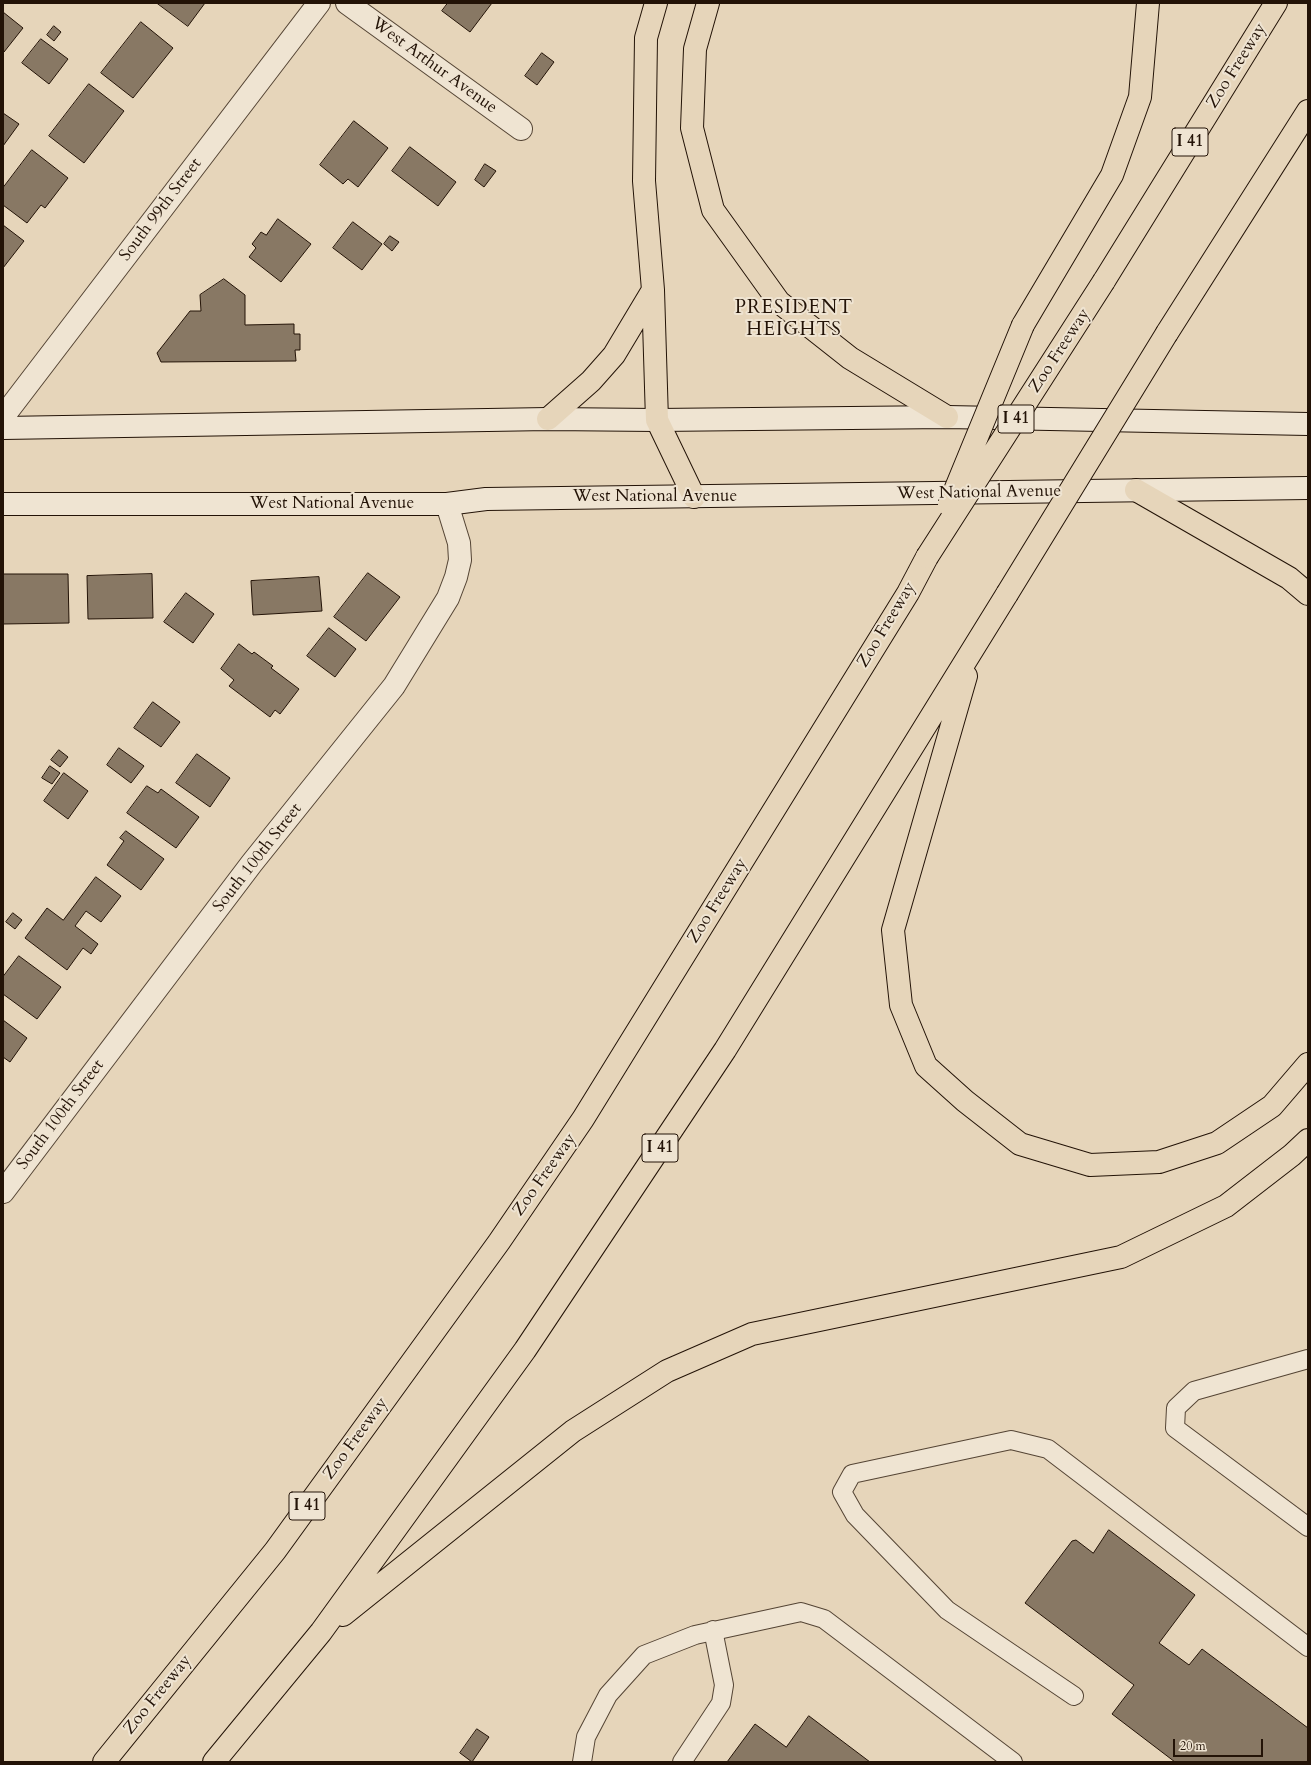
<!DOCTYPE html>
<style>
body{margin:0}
#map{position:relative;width:1311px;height:1765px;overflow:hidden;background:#e6d5ba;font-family:Cardo,serif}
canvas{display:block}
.frame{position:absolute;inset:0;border:4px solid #231307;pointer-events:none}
.scale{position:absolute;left:1173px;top:1739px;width:90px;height:18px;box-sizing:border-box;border:2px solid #231307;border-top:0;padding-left:5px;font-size:12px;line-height:14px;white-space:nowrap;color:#231307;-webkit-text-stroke:3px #efe4d2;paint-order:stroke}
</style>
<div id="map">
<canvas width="1311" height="1765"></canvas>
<div class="frame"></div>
<div class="scale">20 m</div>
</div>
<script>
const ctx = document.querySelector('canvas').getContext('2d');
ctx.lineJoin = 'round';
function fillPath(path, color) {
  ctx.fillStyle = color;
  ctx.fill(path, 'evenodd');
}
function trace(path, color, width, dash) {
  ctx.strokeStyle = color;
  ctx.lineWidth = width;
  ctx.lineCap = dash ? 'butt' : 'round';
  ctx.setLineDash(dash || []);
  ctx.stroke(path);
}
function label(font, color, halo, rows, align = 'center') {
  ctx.font = font + ' Cardo,serif';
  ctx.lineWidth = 4;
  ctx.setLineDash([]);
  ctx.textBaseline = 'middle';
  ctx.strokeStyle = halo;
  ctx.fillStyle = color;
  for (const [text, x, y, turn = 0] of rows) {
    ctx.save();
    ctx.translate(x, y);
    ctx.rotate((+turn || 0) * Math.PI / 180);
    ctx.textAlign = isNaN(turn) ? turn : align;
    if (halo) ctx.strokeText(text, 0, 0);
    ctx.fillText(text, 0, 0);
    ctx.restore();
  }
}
const building = new Path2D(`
 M 157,3 L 205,3 L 188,26 Z
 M 448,3 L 492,3 L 470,32 L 442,11 Z
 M 3,12 L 23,28 L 4,52 L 3,51 Z
 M 141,22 L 173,48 L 133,98 L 101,73 Z
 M 54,26 L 61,32 L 54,41 L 47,35 Z
 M 41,39 L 68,59 L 49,84 L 22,63 Z
 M 542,53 L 554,62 L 537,85 L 525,76 Z
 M 89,84 L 124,111 L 84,163 L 49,136 Z
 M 3,113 L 19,124 L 3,146 Z
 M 354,121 L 388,148 L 358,187 L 348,179 L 343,184 L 320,165 Z
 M 410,147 L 456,182 L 438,206 L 392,171 Z
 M 32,150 L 68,178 L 45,208 L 41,205 L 27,223 L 3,205 L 3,188 Z
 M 485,164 L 496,171 L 484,187 L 475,180 Z
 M 278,219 L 311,244 L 281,282 L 249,257 L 256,248 L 252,244 L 261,232 L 266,235 Z
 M 353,222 L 382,244 L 362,270 L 333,248 Z
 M 3,225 L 24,241 L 3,268 Z
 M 390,236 L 399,242 L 392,251 L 384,244 Z
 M 224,279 L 245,295 L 245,325 L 294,324 L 294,334 L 300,334 L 300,350 L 295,350 L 296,361 L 161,362 L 157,353 L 190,311 L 201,311 L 200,295 Z
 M 368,573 L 400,597 L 366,641 L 334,617 Z
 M 3,574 L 68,574 L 69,623 L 3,624 Z
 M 152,574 L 153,618 L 88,619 L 87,576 Z
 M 319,577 L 322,611 L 253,615 L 251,581 Z
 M 186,593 L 214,614 L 193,643 L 164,622 Z
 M 329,628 L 356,649 L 335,677 L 307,656 Z
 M 239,644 L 252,654 L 254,652 L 273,666 L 271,668 L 299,689 L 280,714 L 275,710 L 270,717 L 229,686 L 234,680 L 221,669 Z
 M 153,702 L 180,722 L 161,747 L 134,728 Z
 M 119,748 L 144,766 L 131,783 L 107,765 Z
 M 59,750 L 68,757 L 60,767 L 51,760 Z
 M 197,754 L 230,778 L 210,807 L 176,783 Z
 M 50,766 L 60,773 L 52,784 L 42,778 Z
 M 64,773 L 88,791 L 68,819 L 44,801 Z
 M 147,786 L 158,793 L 161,789 L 199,817 L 176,848 L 127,813 Z
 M 126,831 L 164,859 L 141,890 L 107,865 L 124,841 L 120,838 Z
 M 96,877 L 121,896 L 101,922 L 86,911 L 75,926 L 98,944 L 91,954 L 83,948 L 67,970 L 25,938 L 47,908 L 63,920 Z
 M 13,913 L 22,920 L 15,929 L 6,922 Z
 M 19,956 L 61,987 L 37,1019 L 3,994 L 3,977 Z
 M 3,1020 L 27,1038 L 10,1062 L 3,1057 Z
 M 1109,1530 L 1195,1595 L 1159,1643 L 1189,1665 L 1202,1649 L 1308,1728 L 1308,1762 L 1175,1762 L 1112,1714 L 1134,1685 L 1025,1603 L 1072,1541 L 1076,1540 L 1093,1553 Z
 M 809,1716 L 870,1762 L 727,1762 L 755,1724 L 786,1747 Z
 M 477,1729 L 489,1737 L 472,1762 L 460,1753 Z`);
fillPath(building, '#887864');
trace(building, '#231307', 1);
const service = new Path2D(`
 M 1308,1359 L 1194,1391 L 1176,1408 L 1175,1428 L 1308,1527
 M 1074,1696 L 947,1610 L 855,1515 L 842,1492 L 852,1474 L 1011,1440 L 1048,1449 L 1308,1647
 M 582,1762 L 586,1737 L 608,1695 L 644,1655 L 695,1635 L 801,1612 L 824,1619 L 1013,1762
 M 682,1762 L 721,1703 L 724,1685 L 713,1630`);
const minor = new Path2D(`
 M 347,3 L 521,129
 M 3,417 L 319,3
 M 3,1192 L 252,863 L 394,686 L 448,598 L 456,577 L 460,560 L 459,543 L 447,504`);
const secondary = new Path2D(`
 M 3,428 L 548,419 L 657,420 L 947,417 L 1308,424
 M 3,504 L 447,504 L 486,499 L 1308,488`);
const motorway = new Path2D(`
 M 656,3 L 646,38 L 644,181 L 653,290 L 657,420 L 694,497
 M 708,3 L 695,49 L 692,128 L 713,210 L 779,302 L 850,358 L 947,417
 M 1104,281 L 1276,3
 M 1023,325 L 1112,175 L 1140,97 L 1148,3
 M 1167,333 L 1308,111
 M 548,419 L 591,381 L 614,355 L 653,290
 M 1136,490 L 1289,578 L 1308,594
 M 966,676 L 893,930 L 901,1005 L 926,1066 L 965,1101 L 1020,1144 L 1090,1165 L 1159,1162 L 1217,1143 L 1272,1106 L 1308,1064
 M 343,1615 L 573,1431 L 667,1371 L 752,1334 L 1121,1257 L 1226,1206 L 1292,1155 L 1308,1140
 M 104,1762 L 275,1551 L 499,1242 L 583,1119 L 908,593 L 927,557
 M 214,1762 L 321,1632 L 525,1350 L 725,1050 L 1007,594`);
trace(service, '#544434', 20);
trace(minor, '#544434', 24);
trace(secondary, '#231307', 24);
trace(motorway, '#231307', 24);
trace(service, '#efe4d2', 18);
trace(minor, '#efe4d2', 22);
trace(secondary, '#efe4d2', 22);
trace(motorway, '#e6d5ba', 22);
const motorwayBridge = new Path2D(`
 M 949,505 L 1023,325
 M 927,557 L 1104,281
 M 1007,594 L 1167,333`);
trace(motorwayBridge, '#231307', 24, []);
trace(motorwayBridge, '#e6d5ba', 22);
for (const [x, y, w] of [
 [1190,142,36],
 [1016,419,36],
 [660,1148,36],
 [307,1506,36]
]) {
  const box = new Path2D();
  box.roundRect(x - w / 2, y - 14, w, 28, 3);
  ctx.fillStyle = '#efe4d2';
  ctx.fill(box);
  trace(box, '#231307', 1);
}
label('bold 16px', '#231307', null, [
 ["I 41",1190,142],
 ["I 41",1016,419],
 ["I 41",660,1148],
 ["I 41",307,1506]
]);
label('17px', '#231307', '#efe4d2', [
 ["West Arthur Avenue",434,66,36],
 ["Zoo Freeway",1237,66,-58],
 ["South 99th Street",161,210,-53],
 ["Zoo Freeway",1060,351,-57],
 ["West National Avenue",979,493,-1],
 ["West National Avenue",655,497],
 ["West National Avenue",332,504],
 ["Zoo Freeway",887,625,-59],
 ["South 100th Street",258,858,-52],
 ["Zoo Freeway",718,901,-58],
 ["South 100th Street",61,1115,-53],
 ["Zoo Freeway",545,1175,-55],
 ["Zoo Freeway",356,1439,-54],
 ["Zoo Freeway",158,1695,-51]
]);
ctx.letterSpacing = '1px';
label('19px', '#231307', '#efe4d2', [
 ["PRESIDENT",794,309],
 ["HEIGHTS",794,331]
]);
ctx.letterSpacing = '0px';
</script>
